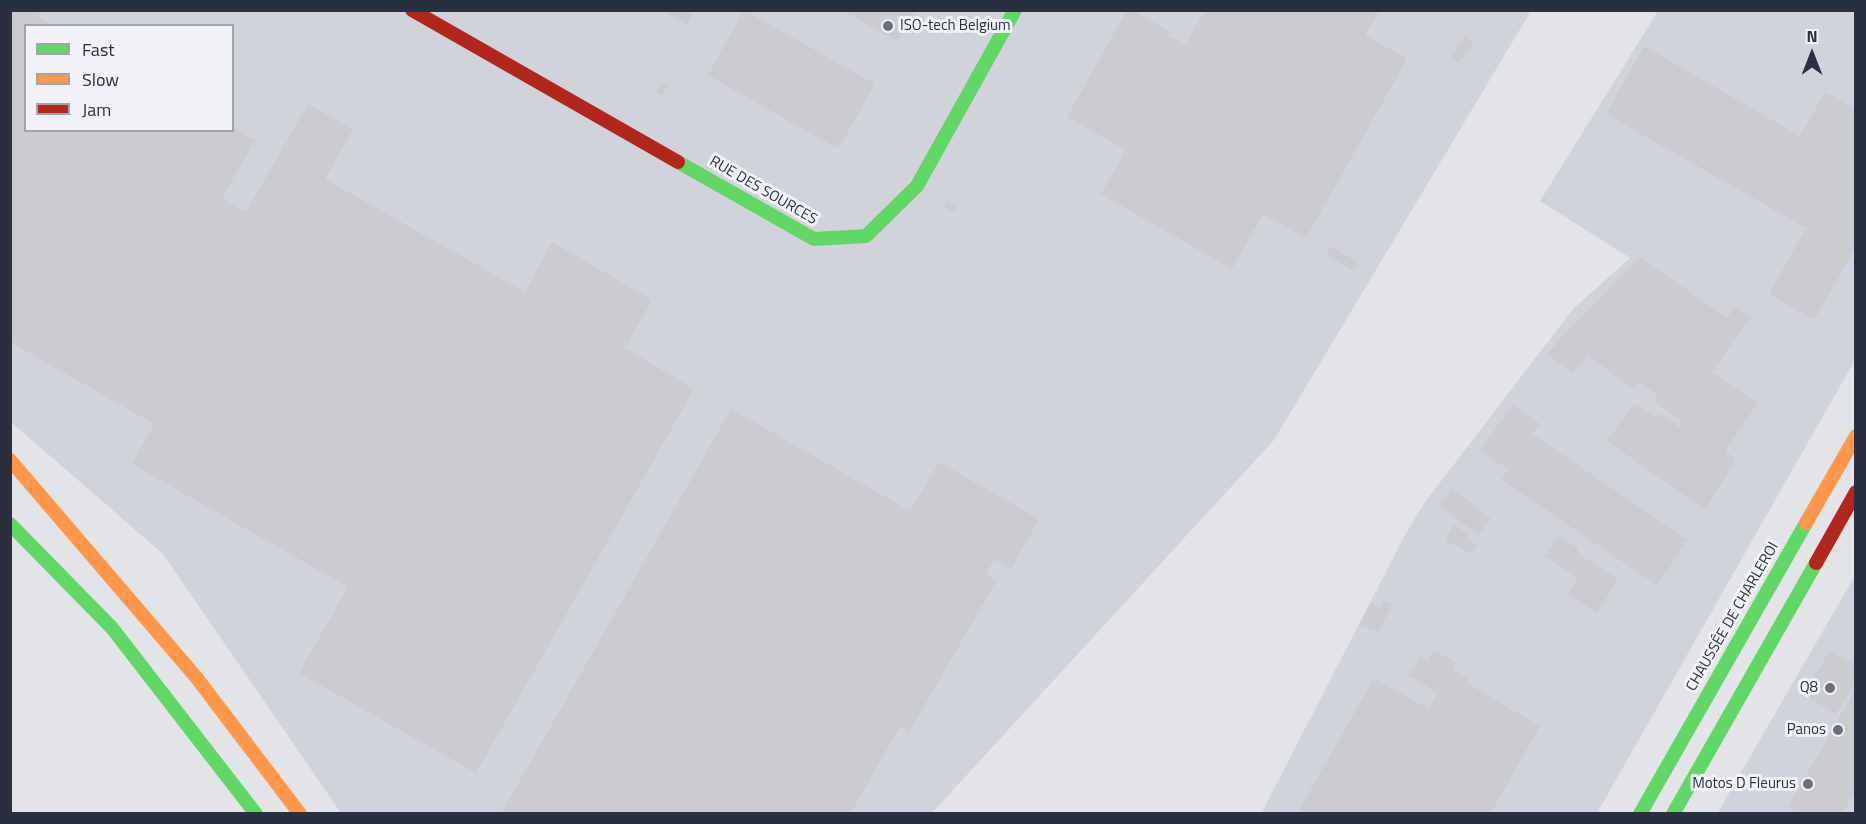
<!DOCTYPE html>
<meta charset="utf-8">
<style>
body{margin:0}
#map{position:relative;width:1866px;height:824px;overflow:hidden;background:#e3e4e7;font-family:"Titillium Web",sans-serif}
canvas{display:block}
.frame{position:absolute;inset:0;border:12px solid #2a3040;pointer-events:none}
.legend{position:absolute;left:24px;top:24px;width:210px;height:108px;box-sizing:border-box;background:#f0f2f6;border:2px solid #a1a4ad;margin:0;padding:8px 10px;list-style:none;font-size:18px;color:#2a3040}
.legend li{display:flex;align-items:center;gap:12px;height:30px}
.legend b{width:30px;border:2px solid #a1a4ad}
.north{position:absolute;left:1782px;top:24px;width:60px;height:60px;-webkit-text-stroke:4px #f0f2f6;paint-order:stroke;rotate:0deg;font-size:16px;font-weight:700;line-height:24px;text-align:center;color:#2a3040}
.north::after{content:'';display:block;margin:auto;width:21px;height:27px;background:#2a3040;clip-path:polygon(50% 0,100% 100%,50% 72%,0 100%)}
</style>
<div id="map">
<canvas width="1866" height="824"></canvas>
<div class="frame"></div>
<ul class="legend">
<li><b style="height:8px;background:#63d668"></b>Fast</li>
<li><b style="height:8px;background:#ff974d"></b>Slow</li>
<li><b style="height:8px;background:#b3261e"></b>Jam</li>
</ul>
<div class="north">N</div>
</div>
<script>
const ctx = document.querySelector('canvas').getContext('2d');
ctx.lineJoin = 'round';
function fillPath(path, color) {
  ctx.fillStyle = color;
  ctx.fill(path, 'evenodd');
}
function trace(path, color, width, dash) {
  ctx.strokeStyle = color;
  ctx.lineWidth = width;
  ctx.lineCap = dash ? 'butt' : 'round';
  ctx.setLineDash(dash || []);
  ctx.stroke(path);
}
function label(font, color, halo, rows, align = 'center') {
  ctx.font = font + ' "Titillium Web",sans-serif';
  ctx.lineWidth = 6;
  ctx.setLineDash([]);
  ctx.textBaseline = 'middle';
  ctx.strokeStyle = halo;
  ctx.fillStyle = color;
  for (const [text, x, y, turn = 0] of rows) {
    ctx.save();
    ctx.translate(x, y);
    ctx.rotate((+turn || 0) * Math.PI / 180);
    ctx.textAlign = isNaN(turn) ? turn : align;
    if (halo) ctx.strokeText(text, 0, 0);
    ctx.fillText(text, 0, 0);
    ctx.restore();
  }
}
fillPath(new Path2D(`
 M 11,11 L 1531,11 L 1274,440 L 932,813 L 341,813 L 163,554 L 11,422 ZM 26,26 L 232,26 L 232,130 L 26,130 Z
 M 1658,11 L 1855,11 L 1855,360 L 1597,813 L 1261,814 L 1405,535 L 1425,502 L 1573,309 L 1630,258 L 1540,201 Z
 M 1853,579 L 1855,580 L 1855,813 L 1717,814 Z`), '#d1d3da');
fillPath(new Path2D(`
 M 10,10 L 42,10 L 38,17 L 54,26 L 26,26 L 26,130 L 232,130 L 232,127 L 255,140 L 222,198 L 246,212 L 308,104 L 353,129 L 325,179 L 525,292 L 552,242 L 652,300 L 625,348 L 694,389 L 476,773 L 299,673 L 348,587 L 132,464 L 154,424 L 10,342 Z
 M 661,10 L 695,10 L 687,25 Z
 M 744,10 L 875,84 L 838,149 L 708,75 Z
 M 842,10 L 916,10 L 898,42 Z
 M 1127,10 L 1133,10 L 1170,32 L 1167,35 L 1185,45 L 1205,10 L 1380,10 L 1365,35 L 1407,59 L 1306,238 L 1263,214 L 1232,269 L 1101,194 L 1126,150 L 1067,117 Z
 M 1464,36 L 1474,43 L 1458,63 L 1450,58 Z
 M 1644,46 L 1800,136 L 1825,92 L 1856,109 L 1856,247 L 1814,320 L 1769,294 L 1806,228 L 1606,114 Z
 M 662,82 L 668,85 L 662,95 L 656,92 Z
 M 947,200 L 957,205 L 954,212 L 943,207 Z
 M 1331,246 L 1359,263 L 1354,271 L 1326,255 Z
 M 1640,257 L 1727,318 L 1735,307 L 1751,317 L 1712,372 L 1758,403 L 1725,451 L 1736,459 L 1705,510 L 1607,441 L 1634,403 L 1657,418 L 1660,413 L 1679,427 L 1682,421 L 1654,402 L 1658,396 L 1639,382 L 1634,389 L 1588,356 L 1573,373 L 1547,355 L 1561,337 Z
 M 1512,405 L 1540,424 L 1532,434 L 1688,540 L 1657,585 L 1501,480 L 1508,469 L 1480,451 Z
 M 731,409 L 910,511 L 939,462 L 1039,519 L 1011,569 L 994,559 L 986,575 L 997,580 L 909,732 L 900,726 L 850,814 L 501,814 Z
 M 1452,488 L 1491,519 L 1478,535 L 1439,505 Z
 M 1453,525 L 1469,534 L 1466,539 L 1477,545 L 1472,554 L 1445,540 Z
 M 1558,535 L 1579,549 L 1577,553 L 1618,579 L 1597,613 L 1568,594 L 1578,578 L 1545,556 Z
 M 1385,600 L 1393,604 L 1378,632 L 1359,625 L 1371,603 L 1380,609 Z
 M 1434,650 L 1456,663 L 1452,669 L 1470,679 L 1468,684 L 1540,726 L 1490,814 L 1297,814 L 1374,678 L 1429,709 L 1438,693 L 1409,676 L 1420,656 L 1428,660 Z
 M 1829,651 L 1856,665 L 1856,681 L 1836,714 L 1804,695 Z
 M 1856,688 L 1856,799 L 1852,797 L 1843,814 L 1799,814 L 1788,807 Z`), '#cbcccf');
trace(new Path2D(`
 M 678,162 L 814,239 L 866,236 L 917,186 L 1015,10
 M 10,524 L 112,628 L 256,814
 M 1640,814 L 1806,523
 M 1673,814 L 1816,563`), '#63d668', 14);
trace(new Path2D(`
 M 10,460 L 196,677 L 300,814
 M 1806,523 L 1856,436`), '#ff974d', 14);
trace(new Path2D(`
 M 412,10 L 678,162
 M 1816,563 L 1856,492`), '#b3261e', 14);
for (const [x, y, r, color] of [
 [888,26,6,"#6b6f7a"],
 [1830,688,6,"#6b6f7a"],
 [1838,730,6,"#6b6f7a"],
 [1808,784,6,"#6b6f7a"]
]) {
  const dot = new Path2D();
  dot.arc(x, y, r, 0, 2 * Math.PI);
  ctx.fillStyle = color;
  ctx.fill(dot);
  trace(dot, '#f0f2f6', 2);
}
label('15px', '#2a3040', '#f0f2f6', [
 ["ISO-tech Belgium",900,26,"left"],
 ["Q8",1818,688],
 ["Panos",1826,730],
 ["Motos D Fleurus",1796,784]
], 'right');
label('15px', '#2a3040', '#f0f2f6', [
 ["RUE DES SOURCES",763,191,30],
 ["CHAUSSÉE DE CHARLEROI",1733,617,-60]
]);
</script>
